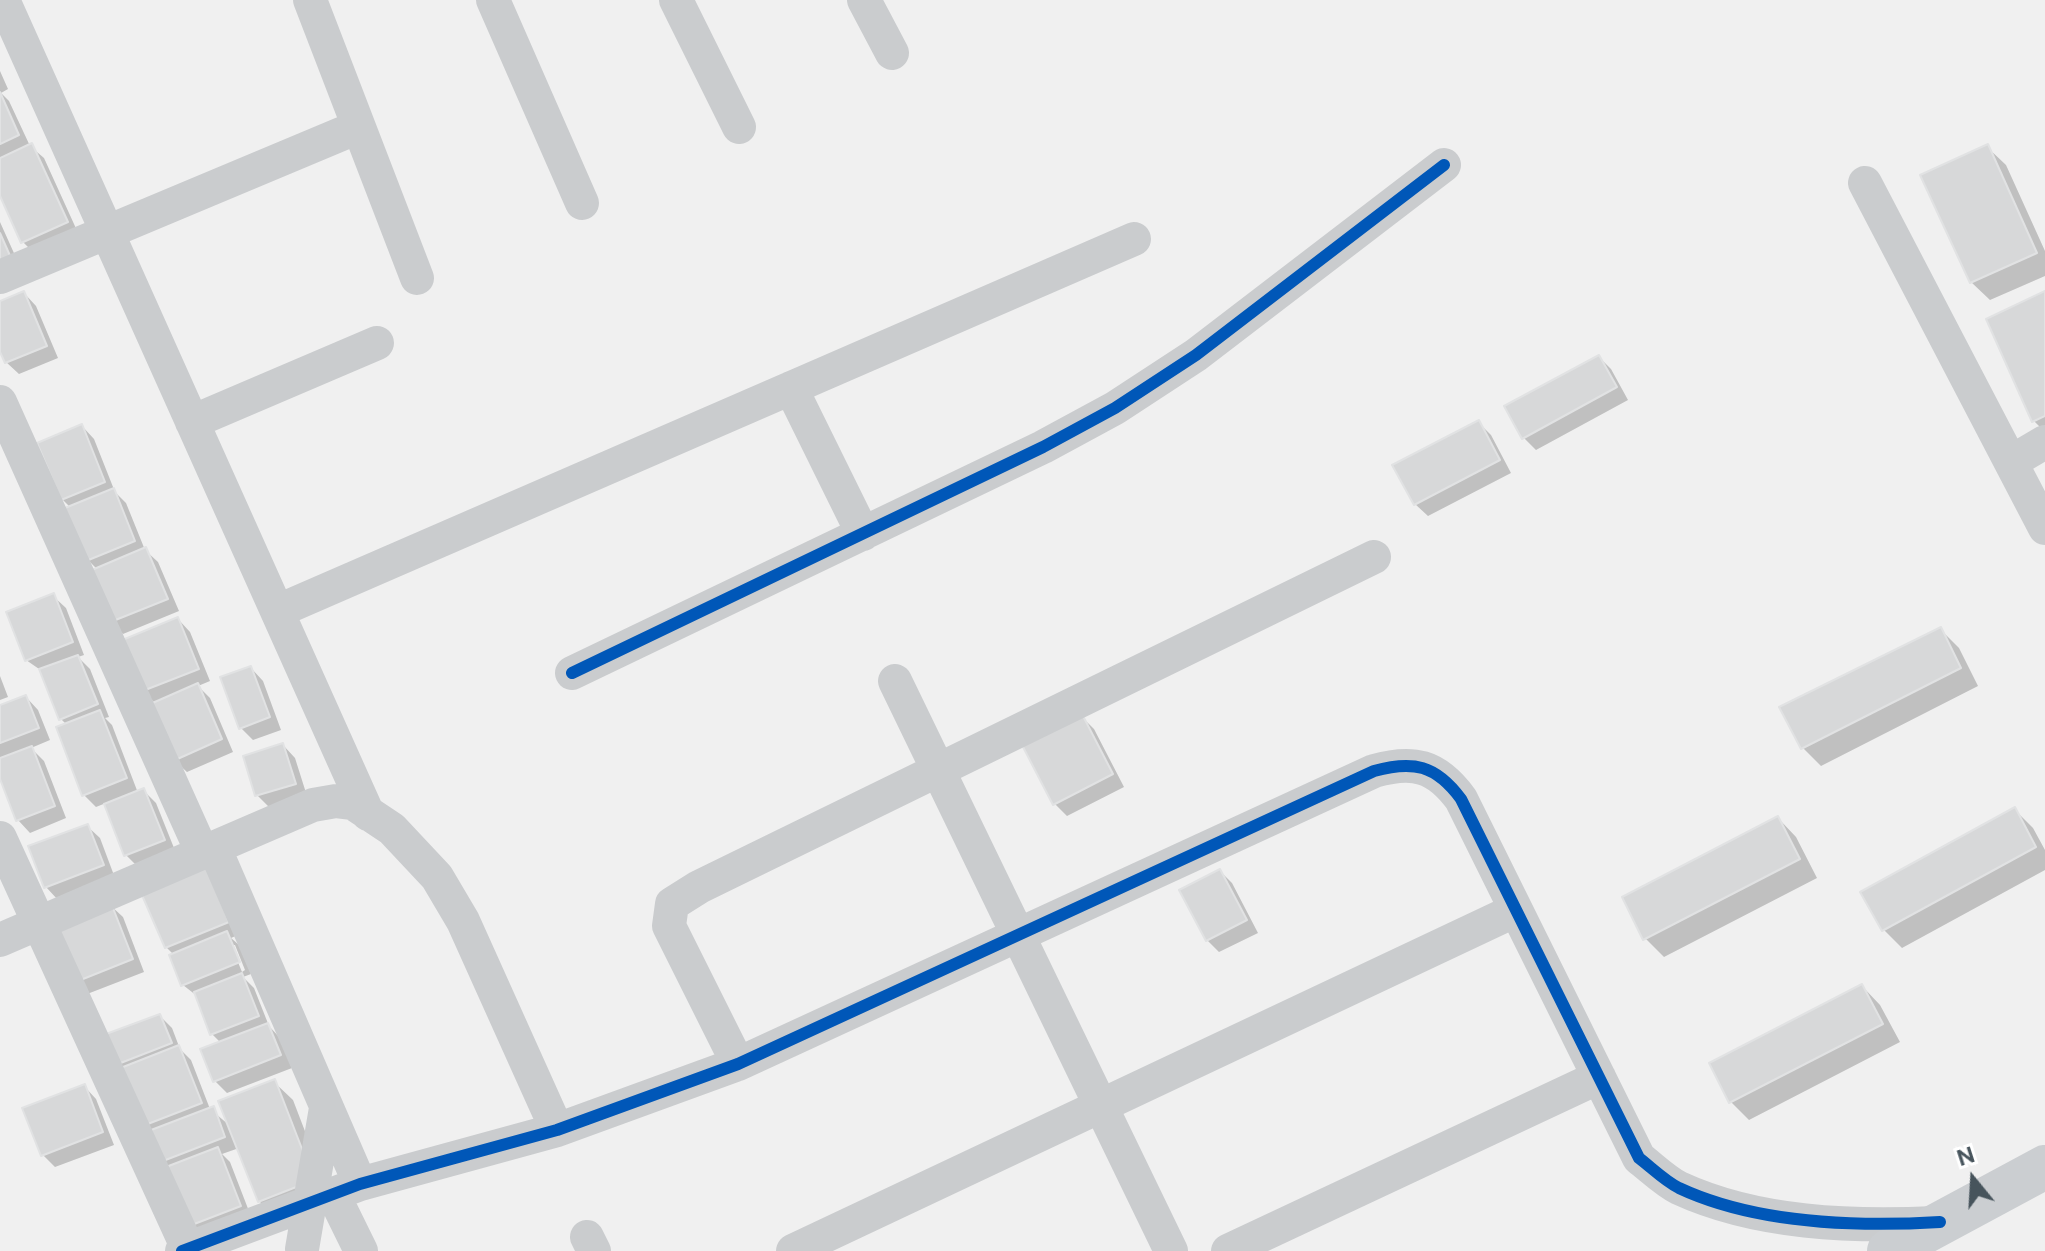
<!DOCTYPE html>
<style>
body{margin:0}
#map{position:relative;width:2045px;height:1251px;overflow:hidden;background:#f0f0f0;font-family:"Public Sans",sans-serif}
canvas{display:block}
.north{position:absolute;left:1933px;top:1139px;width:80px;height:80px;-webkit-text-stroke:6px #fff;paint-order:stroke;rotate:342deg;font-size:22px;font-weight:700;line-height:32px;text-align:center;color:#47545c}
.north::after{content:'';display:block;margin:auto;width:28px;height:36px;background:#47545c;clip-path:polygon(50% 0,100% 100%,50% 72%,0 100%)}
</style>
<div id="map">
<canvas width="2045" height="1251"></canvas>
<div class="north">N</div>
</div>
<script>
const ctx = document.querySelector('canvas').getContext('2d');
ctx.lineJoin = 'round';
function fillPath(path, color) {
  ctx.fillStyle = color;
  ctx.fill(path, 'evenodd');
}
function trace(path, color, width, dash) {
  ctx.strokeStyle = color;
  ctx.lineWidth = width;
  ctx.lineCap = dash ? 'butt' : 'round';
  ctx.setLineDash(dash || []);
  ctx.stroke(path);
}
fillPath(new Path2D(`
 M 0,71 L 8,89 L 1,93 L 9,101 L 30,146 L 44,158 L 79,235 L 35,254 L 23,242 L 0,192 Z
 M 1987,147 L 2006,165 L 2045,251 L 2045,276 L 1990,300 L 1971,282 Z
 M 0,222 L 22,271 L 0,280 Z
 M 24,293 L 36,306 L 58,358 L 19,374 L 6,362 L 0,347 L 0,303 Z
 M 2045,294 L 2045,432 L 2034,421 L 1988,320 Z
 M 1599,357 L 1611,369 L 1628,400 L 1536,450 L 1524,438 Z
 M 1478,422 L 1491,435 L 1511,473 L 1428,516 L 1415,504 Z
 M 82,426 L 94,439 L 115,492 L 126,503 L 145,550 L 158,562 L 179,611 L 123,634 L 110,622 L 98,570 L 88,560 L 71,508 L 62,499 Z
 M 53,596 L 66,608 L 84,655 L 78,657 L 90,669 L 109,717 L 105,718 L 112,725 L 138,793 L 144,791 L 156,803 L 176,853 L 138,867 L 126,855 L 106,803 L 96,807 L 84,795 L 67,725 L 60,718 L 42,671 L 26,660 Z
 M 178,619 L 190,632 L 210,681 L 198,686 L 210,698 L 233,752 L 187,772 L 174,760 L 156,704 L 142,691 Z
 M 1940,629 L 1959,648 L 1978,686 L 1821,766 L 1802,747 Z
 M 251,668 L 263,681 L 281,730 L 253,740 L 241,728 Z
 M 0,676 L 8,697 L 0,700 Z
 M 26,697 L 38,710 L 50,740 L 31,748 L 44,761 L 66,818 L 30,833 L 18,820 L 0,773 L 0,707 Z
 M 1082,717 L 1094,729 L 1124,787 L 1067,816 L 1054,803 Z
 M 283,745 L 295,758 L 307,796 L 270,808 L 257,795 Z
 M 2015,810 L 2033,828 L 2045,850 L 2045,870 L 1902,948 L 1883,929 Z
 M 1778,818 L 1796,837 L 1817,878 L 1664,957 L 1645,938 Z
 M 87,826 L 100,838 L 115,878 L 58,900 L 46,887 L 31,847 Z
 M 202,861 L 240,934 L 231,938 L 239,945 L 251,974 L 243,977 L 254,988 L 269,1026 L 280,1038 L 292,1068 L 227,1093 L 215,1081 L 221,1043 L 212,1034 L 197,996 L 183,985 L 174,955 L 166,947 ZM 231,945 L 235,945 L 245,970 L 242,972 Z
 M 1220,871 L 1232,883 L 1258,933 L 1219,952 L 1207,940 Z
 M 110,905 L 123,917 L 144,972 L 82,996 L 69,984 Z
 M 1862,986 L 1880,1005 L 1900,1042 L 1749,1120 L 1731,1102 Z
 M 160,1016 L 172,1028 L 180,1049 L 191,1060 L 210,1109 L 229,1125 L 274,1082 L 293,1100 L 331,1199 L 278,1220 L 259,1201 L 239,1148 L 222,1154 L 230,1162 L 252,1219 L 203,1238 L 191,1225 L 119,1063 Z
 M 84,1086 L 96,1099 L 114,1145 L 55,1167 L 43,1155 Z`), '#0003');
const building = new Path2D(`
 M 0,92 L 19,135 L 0,144 Z
 M 32,143 L 68,222 L 21,243 L 0,196 L 0,158 Z
 M 1988,144 L 2037,253 L 1970,283 L 1920,175 Z
 M 0,233 L 11,258 L 0,263 Z
 M 24,291 L 47,346 L 5,363 L 0,352 L 0,301 Z
 M 2045,291 L 2045,416 L 2032,422 L 1986,319 Z
 M 1599,355 L 1617,387 L 1522,439 L 1504,406 Z
 M 1479,420 L 1500,460 L 1414,505 L 1392,465 Z
 M 82,424 L 105,482 L 61,500 L 37,443 Z
 M 114,488 L 135,541 L 86,561 L 65,508 Z
 M 146,547 L 168,599 L 108,623 L 87,572 Z
 M 54,593 L 73,642 L 25,661 L 6,612 Z
 M 178,617 L 199,669 L 140,692 L 120,641 Z
 M 1941,627 L 1961,668 L 1801,749 L 1779,707 Z
 M 78,655 L 98,704 L 59,720 L 39,669 Z
 M 251,666 L 270,717 L 239,729 L 220,677 Z
 M 198,683 L 222,739 L 173,761 L 148,705 Z
 M 26,695 L 39,728 L 0,743 L 0,705 Z
 M 100,710 L 127,778 L 82,796 L 56,727 Z
 M 1082,714 L 1113,774 L 1053,805 L 1022,745 Z
 M 283,743 L 296,784 L 255,796 L 243,756 Z
 M 32,746 L 55,806 L 16,821 L 0,779 L 0,758 Z
 M 144,788 L 165,840 L 124,856 L 104,804 Z
 M 2015,807 L 2036,847 L 1882,931 L 1860,892 Z
 M 1778,816 L 1800,859 L 1643,940 L 1622,897 Z
 M 88,824 L 104,865 L 44,888 L 28,846 Z
 M 203,859 L 229,922 L 165,948 L 138,886 Z
 M 1220,869 L 1247,920 L 1206,941 L 1179,890 Z
 M 111,903 L 133,959 L 68,985 L 45,928 Z
 M 227,931 L 240,962 L 181,986 L 169,955 Z
 M 242,973 L 259,1016 L 210,1035 L 194,992 Z
 M 1862,984 L 1883,1024 L 1729,1103 L 1709,1063 Z
 M 160,1014 L 172,1043 L 118,1064 L 106,1034 Z
 M 268,1023 L 281,1055 L 213,1082 L 200,1049 Z
 M 179,1045 L 202,1103 L 140,1127 L 118,1069 Z
 M 275,1079 L 314,1180 L 258,1202 L 218,1101 Z
 M 85,1084 L 103,1132 L 41,1156 L 22,1108 Z
 M 214,1106 L 225,1137 L 150,1166 L 138,1135 Z
 M 218,1147 L 241,1206 L 189,1226 L 166,1167 Z`);
fillPath(building, '#d7d8d9');
trace(building, '#e1e2e3', 2);
trace(new Path2D(`
 M 3,0 L 368,814
 M 310,0 L 417,278
 M 493,0 L 582,203
 M 676,0 L 739,127
 M 864,0 L 892,53
 M 1865,183 L 2045,528
 M 0,277 L 358,127
 M 791,388 L 863,534
 M 0,402 L 202,852
 M 192,422 L 377,343
 M 2011,462 L 2045,442
 M 278,611 L 1134,239
 M 572,673 L 1043,447 L 1115,408 L 1196,355 L 1444,165
 M 895,681 L 1171,1251
 M 0,838 L 189,1251
 M 214,847 L 360,1184
 M 0,940 L 313,805 L 336,801 L 353,803 L 392,829 L 437,877 L 463,921 L 557,1130
 M 738,1064 L 669,926 L 672,904 L 699,887 L 1374,557
 M 333,1194 L 361,1251
 M 587,1237 L 594,1251
 M 302,1249 L 326,1108
 M 182,1251 L 360,1184 L 557,1130 L 738,1064 L 1374,771 C 1413,760 1436,765 1461,799 L 1639,1158 C 1652,1168 1665,1181 1679,1188 C 1757,1224 1852,1227 1936,1223
 M 793,1251 L 1516,910
 M 1228,1251 L 1599,1077`), '#caccce', 34);
trace(new Path2D(`
 M 1889,1251 L 2045,1167`), '#cbced1', 44);
trace(new Path2D(`
 M 572,673 L 1043,447 L 1115,408 L 1196,355 L 1444,165
 M 182,1251 L 360,1184 L 557,1130 L 738,1064 L 1374,771 C 1413,760 1436,765 1461,799 L 1639,1158 C 1652,1168 1665,1181 1679,1188 C 1756,1224 1857,1227 1940,1222`), '#0057b8', 12);
</script>
